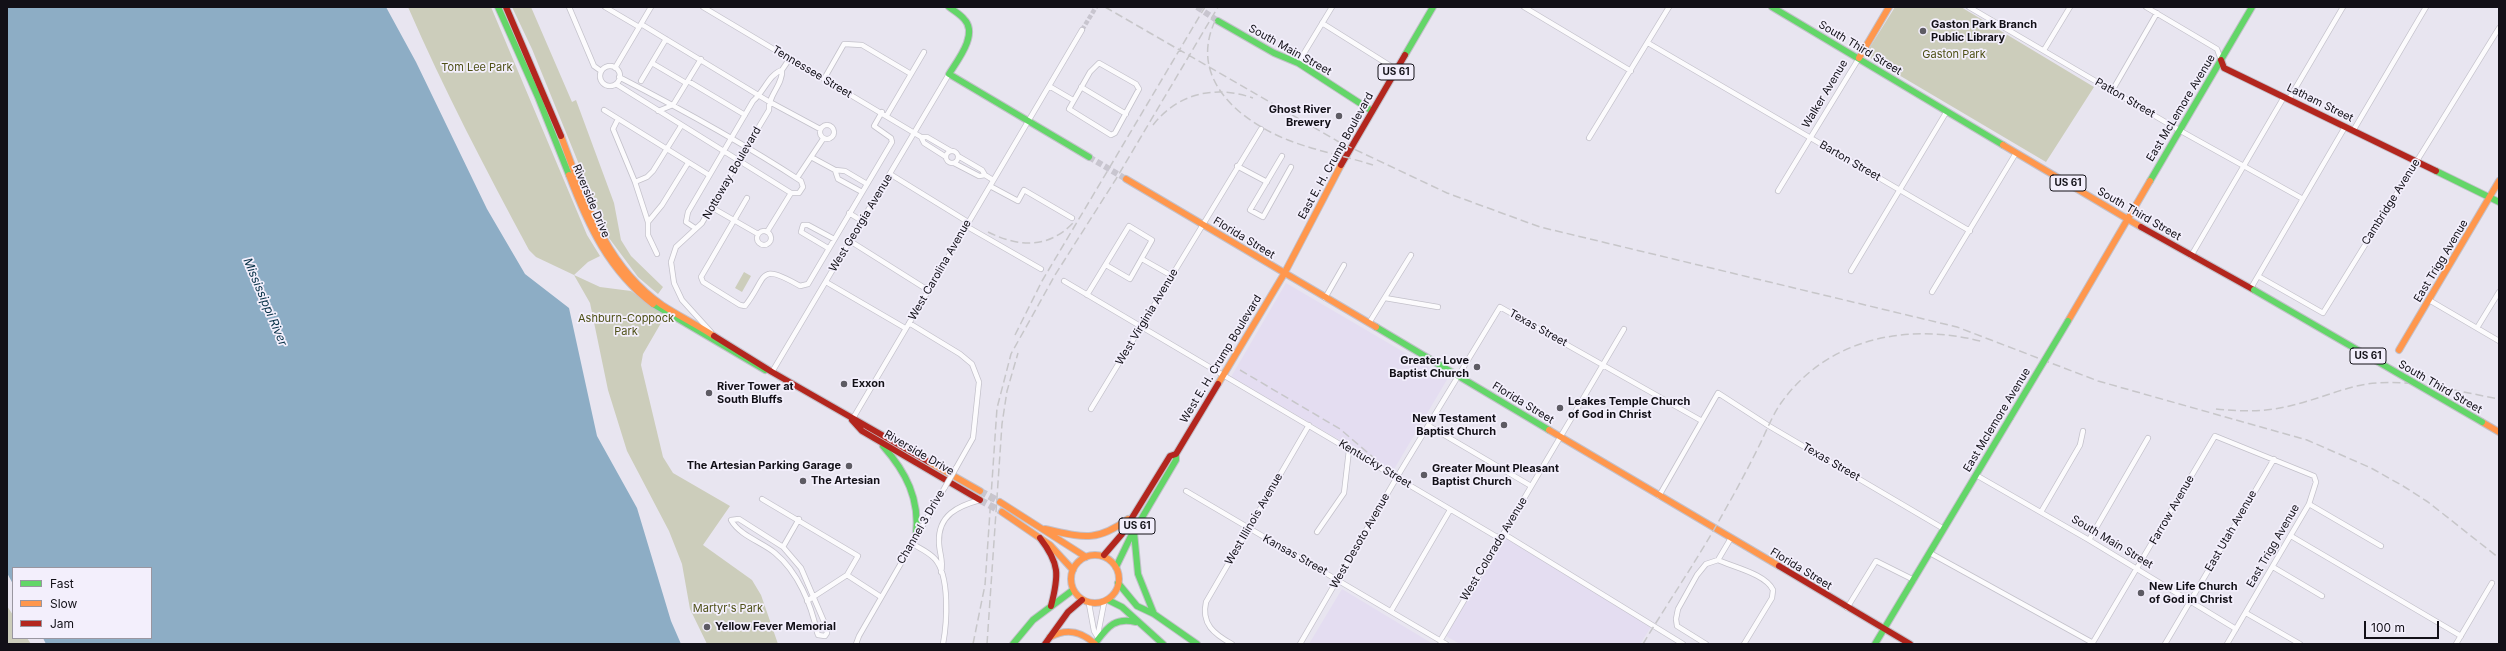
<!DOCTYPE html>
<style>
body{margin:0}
#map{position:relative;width:2506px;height:651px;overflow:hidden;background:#e8e5f0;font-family:Inter,sans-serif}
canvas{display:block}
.frame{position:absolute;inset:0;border:8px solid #121017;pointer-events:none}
.legend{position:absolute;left:12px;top:567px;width:140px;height:72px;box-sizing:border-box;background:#f3effc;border:1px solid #9996a0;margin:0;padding:5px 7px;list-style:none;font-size:12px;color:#121017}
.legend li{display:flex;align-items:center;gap:8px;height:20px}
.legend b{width:20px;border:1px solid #9996a0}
.scale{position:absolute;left:2364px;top:621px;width:75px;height:18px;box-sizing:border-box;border:2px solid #121017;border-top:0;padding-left:5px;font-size:12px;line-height:14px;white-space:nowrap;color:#121017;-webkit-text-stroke:3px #f3effc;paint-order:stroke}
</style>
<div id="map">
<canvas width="2506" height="651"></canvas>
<div class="frame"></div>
<ul class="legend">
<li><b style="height:5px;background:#63d668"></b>Fast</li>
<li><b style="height:5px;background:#ff974d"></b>Slow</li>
<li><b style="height:5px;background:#b3261e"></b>Jam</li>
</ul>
<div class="scale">100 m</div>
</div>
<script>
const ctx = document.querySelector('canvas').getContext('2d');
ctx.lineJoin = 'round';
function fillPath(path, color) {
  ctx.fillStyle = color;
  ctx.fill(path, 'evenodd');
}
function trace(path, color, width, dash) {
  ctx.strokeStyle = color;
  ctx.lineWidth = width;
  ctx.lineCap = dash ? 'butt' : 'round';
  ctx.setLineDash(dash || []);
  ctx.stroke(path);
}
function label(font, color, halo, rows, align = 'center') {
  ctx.font = font + ' Inter,sans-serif';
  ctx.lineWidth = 3.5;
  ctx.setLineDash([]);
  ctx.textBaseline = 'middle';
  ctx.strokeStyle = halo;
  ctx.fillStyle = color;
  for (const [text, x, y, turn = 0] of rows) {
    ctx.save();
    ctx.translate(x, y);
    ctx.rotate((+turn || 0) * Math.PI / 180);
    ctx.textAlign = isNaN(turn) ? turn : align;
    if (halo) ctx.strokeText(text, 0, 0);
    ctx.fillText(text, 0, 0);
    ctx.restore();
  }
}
fillPath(new Path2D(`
 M 1286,283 L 1448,378 L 1393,471 L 1231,377 Z
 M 1505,536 L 1651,627 L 1640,644 L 1460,644 L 1446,636 Z
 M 1342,589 L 1433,644 L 1309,644 Z`), '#e4ddf1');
fillPath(new Path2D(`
 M 408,7 L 491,7 L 587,235 L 600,256 L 588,262 L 574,275 L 600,287 L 631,291 L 665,316 L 643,354 L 641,365 L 663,457 L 673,473 L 730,506 L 703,545 L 752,580 L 761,595 L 778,644 L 707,644 L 690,609 L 682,564 L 669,531 L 627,451 L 608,390 L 590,303 L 574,275 L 536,257 L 529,250 C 486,170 444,90 408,7 Z
 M 512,7 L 531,7 L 572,102 L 576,100 L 614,203 L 621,240 L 631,256 L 663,287 L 658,294 L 638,277 L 609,238 L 532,49 Z
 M 1895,7 L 1961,7 L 2094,87 L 2046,162 L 1865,55 Z
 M 744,272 L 751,276 L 742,292 L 735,288 Z
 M 7,606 L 13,615 L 13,638 L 27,638 L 31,644 L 7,644 Z`), '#cccdbb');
fillPath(new Path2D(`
 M 7,7 L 386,7 L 416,62 L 487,209 L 525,274 L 569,308 L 597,436 L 637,508 L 671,621 L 681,644 L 46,644 L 43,638 L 151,638 L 151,568 L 13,568 L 13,584 L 7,573 Z`), '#8dadc5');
trace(new Path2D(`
 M 1082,30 L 1096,7`), '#c8c5cf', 4.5, [4.5, 2]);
trace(new Path2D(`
 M 1197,7 L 1218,21
 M 1089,157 L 1126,179`), '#c8c5cf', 6, [6, 3]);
trace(new Path2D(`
 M 980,491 L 1000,502
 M 980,500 L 1002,512`), '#c8c5cf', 7, [7, 3.5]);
const street = new Path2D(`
 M 569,7 L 594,66 L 601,71
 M 605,7 L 639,27
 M 703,7 L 921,137 L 927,137 L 951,151
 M 1524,7 L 1631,71
 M 1969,7 L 2179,130 L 2303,199
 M 2146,7 L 2217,49 L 2221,60
 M 1322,23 L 1397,70
 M 641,24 L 768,101 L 820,129
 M 1648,43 L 1970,231
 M 2044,50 L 2070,7
 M 652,63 L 686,83
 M 1099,63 L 1136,84 L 1139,89 L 1115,133 L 1111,135 L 1069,109 L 1090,72 Z
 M 1298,63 L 1332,7
 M600 76a10 10 0 1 1 20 0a10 10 0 1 1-20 0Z
 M 615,68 L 651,7
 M 782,70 L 790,58
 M 824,79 L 844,44 L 862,45 L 911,74
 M 641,81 L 666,39
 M 688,81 L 745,115
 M 616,84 L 791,193 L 799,193 L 803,187 L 801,181 C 743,143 681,109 619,77
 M 1049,86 L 1073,100
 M 1081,87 L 1126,114
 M 2112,91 L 2157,13
 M 2289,99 L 2343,7
 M 604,110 L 709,175
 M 658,111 L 673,105 L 701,59
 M 887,115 L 924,52
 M 618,119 L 613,129 L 635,182 L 648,222 L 648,235 L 657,254
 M820 132a7 7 0 1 1 14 0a7 7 0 1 1-14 0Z
 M 2353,131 L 2426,7
 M 921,137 L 924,143 L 946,157
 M 1589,138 L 1669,7
 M946 157a6 6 0 1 1 12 0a6 6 0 1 1-12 0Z
 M 958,156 L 982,170 L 985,175 L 993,180
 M 1282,156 L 1250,210 L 1263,217 L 1291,167
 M 811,157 L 835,170 L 838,179 L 862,192
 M 954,163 L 979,176 L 985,175
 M 1237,166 L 1267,182
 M 835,170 L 845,171 L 867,184
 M 890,174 L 968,222
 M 797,178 L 823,139
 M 635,182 L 647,177 L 653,171 L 681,126
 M 990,186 L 1018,201 L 1024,190 L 1072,218
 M 1778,191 L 1859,58
 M 747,198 L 701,277 L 703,282 L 740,305 L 745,306 C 768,277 757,261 800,286 L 808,284 L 892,142 L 891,138 L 874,126 L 882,112
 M 711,207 L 758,234
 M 849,213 L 862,221
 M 648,222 L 662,205 L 688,163
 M 966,226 L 1041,269
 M 695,228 L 686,222 L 688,212 L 753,101 C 764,92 769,74 782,70 C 783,85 768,95 769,110 L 711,207 L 702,223 L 676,247 L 671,262 L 674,283 L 682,300 L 711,332
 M757 238a7 7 0 1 1 14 0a7 7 0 1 1-14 0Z
 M 767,232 L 791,193
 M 850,241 L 923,287 L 931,287
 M 828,248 L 801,232 L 803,225 L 808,225 L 834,239
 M 2191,256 L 2284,97
 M 1142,259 L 1172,276
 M 1851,271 L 1947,111
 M 2258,276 L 2323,313 L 2499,28
 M 1064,281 L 1497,537 L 1504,534 L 1683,644
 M 826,282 L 905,328
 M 2251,288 L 2345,127
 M 1932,292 L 2016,153
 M 1087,295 L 1129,226 L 1152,240 L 1130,279 L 1106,265
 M 1325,298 L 1344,265
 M 1385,298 L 1438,307
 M 2429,300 L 2499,341
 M 909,323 L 960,354 L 972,364 L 979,382 L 973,438 L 956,468
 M 1369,323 L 1411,255
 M 2477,328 L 2499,292
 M 772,372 L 949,74
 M 1091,409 L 1261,129
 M 852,420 L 1082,30
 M 1429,426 L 1531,486
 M 1976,475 L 2089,540 L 2236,629
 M 1186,491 L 1446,644
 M 1659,496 L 1718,393 L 1769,426 L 1944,529
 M 762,499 L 858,556 L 847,575 L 807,601
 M 2309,504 L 2381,546
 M 2041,512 L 2080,445 L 2083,431
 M 739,519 L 783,547 L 801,568 L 825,624 L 827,633 L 825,636 L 818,635 L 817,632 C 811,604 798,572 775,553 C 762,542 740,536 731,520 Z
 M 1317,532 L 1344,493 L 1349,450
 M 2291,536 L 2461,636
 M 2089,540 L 2148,438
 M 911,543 C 919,548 929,552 935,559 C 950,576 947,623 943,644
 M 783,547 L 799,519
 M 1930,553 L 2093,643
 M 1718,560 C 1733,567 1766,574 1773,590 L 1772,598 L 1744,644
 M 2273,567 L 2322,596
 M 941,572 C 944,561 939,553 939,542 C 938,515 958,506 980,500
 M 847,575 L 881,597
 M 1089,604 L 1094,631 L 1097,636
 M 1847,608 L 1876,561 L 1914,580
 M 1391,611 L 1450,510
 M 2246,613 L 2300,644
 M 1098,634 L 1104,603
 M 1440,641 L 1624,329
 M 856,644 L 859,636 L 945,487
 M 1232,644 C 1214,634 1201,624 1206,602 L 1309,425
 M 1300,644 L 1397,477 L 1500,307 L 1702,421
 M 1706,644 L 1677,626 L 1676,619 L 1678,609 L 1697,575 L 1706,564 L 1718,560 L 1731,538
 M 2092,644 L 2215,436 L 2314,476 L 2316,482 L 2309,504 L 2227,644
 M 2165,644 L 2274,459
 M 2456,644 L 2492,583`);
const fast = new Path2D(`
 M 498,7 L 538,97 L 569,175
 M 949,7 C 954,11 960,14 964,19 C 979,34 957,61 949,74 L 1089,157
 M 1772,7 L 2003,145
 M 1218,21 L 1274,53 L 1298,63 L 1372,111
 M 1405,55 L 1433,7
 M 2436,171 L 2499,202
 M 2150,181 L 2252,7
 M 653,304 L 765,370
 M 1376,327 L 1549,430
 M 883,446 C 906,472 920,499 916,535
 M 1134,532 L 1138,574 L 1154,614
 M 1116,567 L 1130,538 L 1176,460 L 1176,454
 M 1118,583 L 1137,606 L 1154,614 L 1197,644
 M 1108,600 L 1122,607 L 1163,644
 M 1097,641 C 1108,626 1116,617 1136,622
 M 1013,644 L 1033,620 L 1073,590
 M 1875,644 L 2010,418`);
const slow = new Path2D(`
 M 1859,58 L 1889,7
 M 561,136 C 584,197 604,265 662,305 C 679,316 697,325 714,336
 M 2003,145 L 2141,227
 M 569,175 C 588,225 609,271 653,304
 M 1126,179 L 1376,327
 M 2068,321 L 2150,181
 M 2399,350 L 2499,181
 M 1218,384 L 1284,274 L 1341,165
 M 2482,422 L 2499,432
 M 1549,430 L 1779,566
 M 929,462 L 980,491
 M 1000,502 L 1086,557
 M 1002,512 L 1050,545 L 1073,570
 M 1045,529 C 1082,537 1096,543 1128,519
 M1071 579a24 24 0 1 1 48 0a24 24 0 1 1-48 0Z
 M 1050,637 C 1067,628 1081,631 1095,644`);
const jam = new Path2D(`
 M 506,7 L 561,136
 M 2221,60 L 2224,68 L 2436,171
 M 1341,165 L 1405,55
 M 2141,227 L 2254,290
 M 714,336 L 772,372 L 929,462
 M 852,420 L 862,431 L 980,500
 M 1040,538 C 1060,564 1059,575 1051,606
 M 1104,555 L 1122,534 L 1170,456 L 1176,454 L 1218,384
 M 1779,566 L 1910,644
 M 1045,644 L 1068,612 L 1082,600`);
trace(street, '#c3c1ca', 6);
trace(fast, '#c3c1ca', 8);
trace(slow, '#c3c1ca', 8);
trace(jam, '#c3c1ca', 8);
trace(street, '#fcfbfd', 4.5);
trace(fast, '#63d668', 6);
trace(slow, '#ff974d', 6);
trace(jam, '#b3261e', 6);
trace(new Path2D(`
 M 1105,7 L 1339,142 L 1447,193 L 1540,227 L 1957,327 L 2098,381 L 2307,440 L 2371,468 L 2403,486 L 2428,502 L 2499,558
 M 1215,21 C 1188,79 1240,121 1288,140 C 1316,151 1345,156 1373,165
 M 1153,125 C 1178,93 1215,85 1253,98
 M 988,232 C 1018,247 1048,249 1073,223
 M 1015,335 L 1042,281 L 1205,7
 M 1240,370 L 1340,429 L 1374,458
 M 2216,409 C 2244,412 2270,412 2297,404 C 2321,398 2343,388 2367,384 C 2412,378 2455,391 2499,399
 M 973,644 L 985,585 L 997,408 L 1011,354 L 1055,275 L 1116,179 L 1218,7
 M 987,644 L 1002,424 L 1007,391 L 1018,353
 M 1643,644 C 1670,599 1700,556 1725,510 C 1737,489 1748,468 1759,446 C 1766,432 1772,416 1781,403 C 1828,337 1910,322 1984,342`), '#c7c6c9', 1.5, [8, 4]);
const streetBridge = new Path2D(`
 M 945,487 L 956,468`);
const fastBridge = new Path2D(`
 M 2254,290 L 2482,422
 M 2010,418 L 2068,321`);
trace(streetBridge, '#c3c1ca', 6, []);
trace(fastBridge, '#c3c1ca', 8, []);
trace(streetBridge, '#fcfbfd', 4.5);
trace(fastBridge, '#63d668', 6);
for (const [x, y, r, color] of [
 [1923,31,4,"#5d5b63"],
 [1339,116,4,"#5d5b63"],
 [1477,367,4,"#5d5b63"],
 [844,384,4,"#5d5b63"],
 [709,393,4,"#5d5b63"],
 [1560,408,4,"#5d5b63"],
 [1504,425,4,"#5d5b63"],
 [849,466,4,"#5d5b63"],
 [1424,475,4,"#5d5b63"],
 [803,481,4,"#5d5b63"],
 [2141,593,4,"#5d5b63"],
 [707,627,4,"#5d5b63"]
]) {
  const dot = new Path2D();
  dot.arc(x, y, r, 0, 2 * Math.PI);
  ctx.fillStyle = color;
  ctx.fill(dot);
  trace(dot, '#f3effc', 1.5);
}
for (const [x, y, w] of [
 [1396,72,36],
 [2068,183,36],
 [2368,356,36],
 [1137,526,36]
]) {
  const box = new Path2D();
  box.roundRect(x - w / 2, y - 8, w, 16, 3);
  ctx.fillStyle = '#f3effc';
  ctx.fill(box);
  trace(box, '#121017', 1);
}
label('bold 10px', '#121017', null, [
 ["US 61",1396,72],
 ["US 61",2068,183],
 ["US 61",2368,356],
 ["US 61",1137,526]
]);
label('bold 11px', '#121017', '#f3effc', [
 ["Gaston Park Branch",1931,25],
 ["Public Library",1931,38],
 ["Ghost River",1331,110,"right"],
 ["Brewery",1331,123,"right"],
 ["Greater Love",1469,361,"right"],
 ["Baptist Church",1469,374,"right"],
 ["Exxon",852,384],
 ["River Tower at",717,387],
 ["South Bluffs",717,400],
 ["Leakes Temple Church",1568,402],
 ["of God in Christ",1568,415],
 ["New Testament",1496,419,"right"],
 ["Baptist Church",1496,432,"right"],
 ["The Artesian Parking Garage",841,466,"right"],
 ["Greater Mount Pleasant",1432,469],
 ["Baptist Church",1432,482],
 ["The Artesian",811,481],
 ["New Life Church",2149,587],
 ["of God in Christ",2149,600],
 ["Yellow Fever Memorial",715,627]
], 'left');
label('11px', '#121017', '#f3effc', [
 ["South Third Street",1860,48,31],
 ["South Main Street",1290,50,29],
 ["Tennessee Street",812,72,31],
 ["Walker Avenue",1825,94,-59],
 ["Patton Street",2125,98,30],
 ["Latham Street",2320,103,26],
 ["East McLemore Avenue",2181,108,-59],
 ["East E. H. Crump Boulevard",1336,156,-61],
 ["Barton Street",1850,161,30],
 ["Nottoway Boulevard",732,173,-60],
 ["Riverside Drive",591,201,67],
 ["Cambridge Avenue",2391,202,-58],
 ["South Third Street",2139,214,30],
 ["West Georgia Avenue",861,223,-59],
 ["Florida Street",1244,238,31],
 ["East Trigg Avenue",2441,261,-59],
 ["West Carolina Avenue",940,270,-60],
 ["West Virginia Avenue",1147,317,-59],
 ["Texas Street",1538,328,29],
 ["West E. H. Crump Boulevard",1221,359,-59],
 ["South Third Street",2440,387,30],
 ["Florida Street",1523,403,31],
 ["East Mclemore Avenue",1997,420,-59],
 ["Riverside Drive",919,453,30],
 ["Texas Street",1831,462,30],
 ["Kentucky Street",1375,464,31],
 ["Farrow Avenue",2172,510,-60],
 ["West Illinois Avenue",1254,519,-60],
 ["Channel 3 Drive",921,527,-60],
 ["East Utah Avenue",2231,531,-60],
 ["West Desoto Avenue",1360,541,-60],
 ["South Main Street",2112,542,31],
 ["East Trigg Avenue",2273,546,-60],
 ["West Colorado Avenue",1494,549,-59],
 ["Kansas Street",1295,555,29],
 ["Florida Street",1801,569,31]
]);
label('11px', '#4e5016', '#f3effc', [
 ["Gaston Park",1954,55],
 ["Tom Lee Park",477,68],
 ["Ashburn-Coppock",626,319],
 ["Park",626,332],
 ["Martyr's Park",728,609]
]);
label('italic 12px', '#063046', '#f3effc', [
 ["Mississippi River",265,302,67]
]);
</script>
